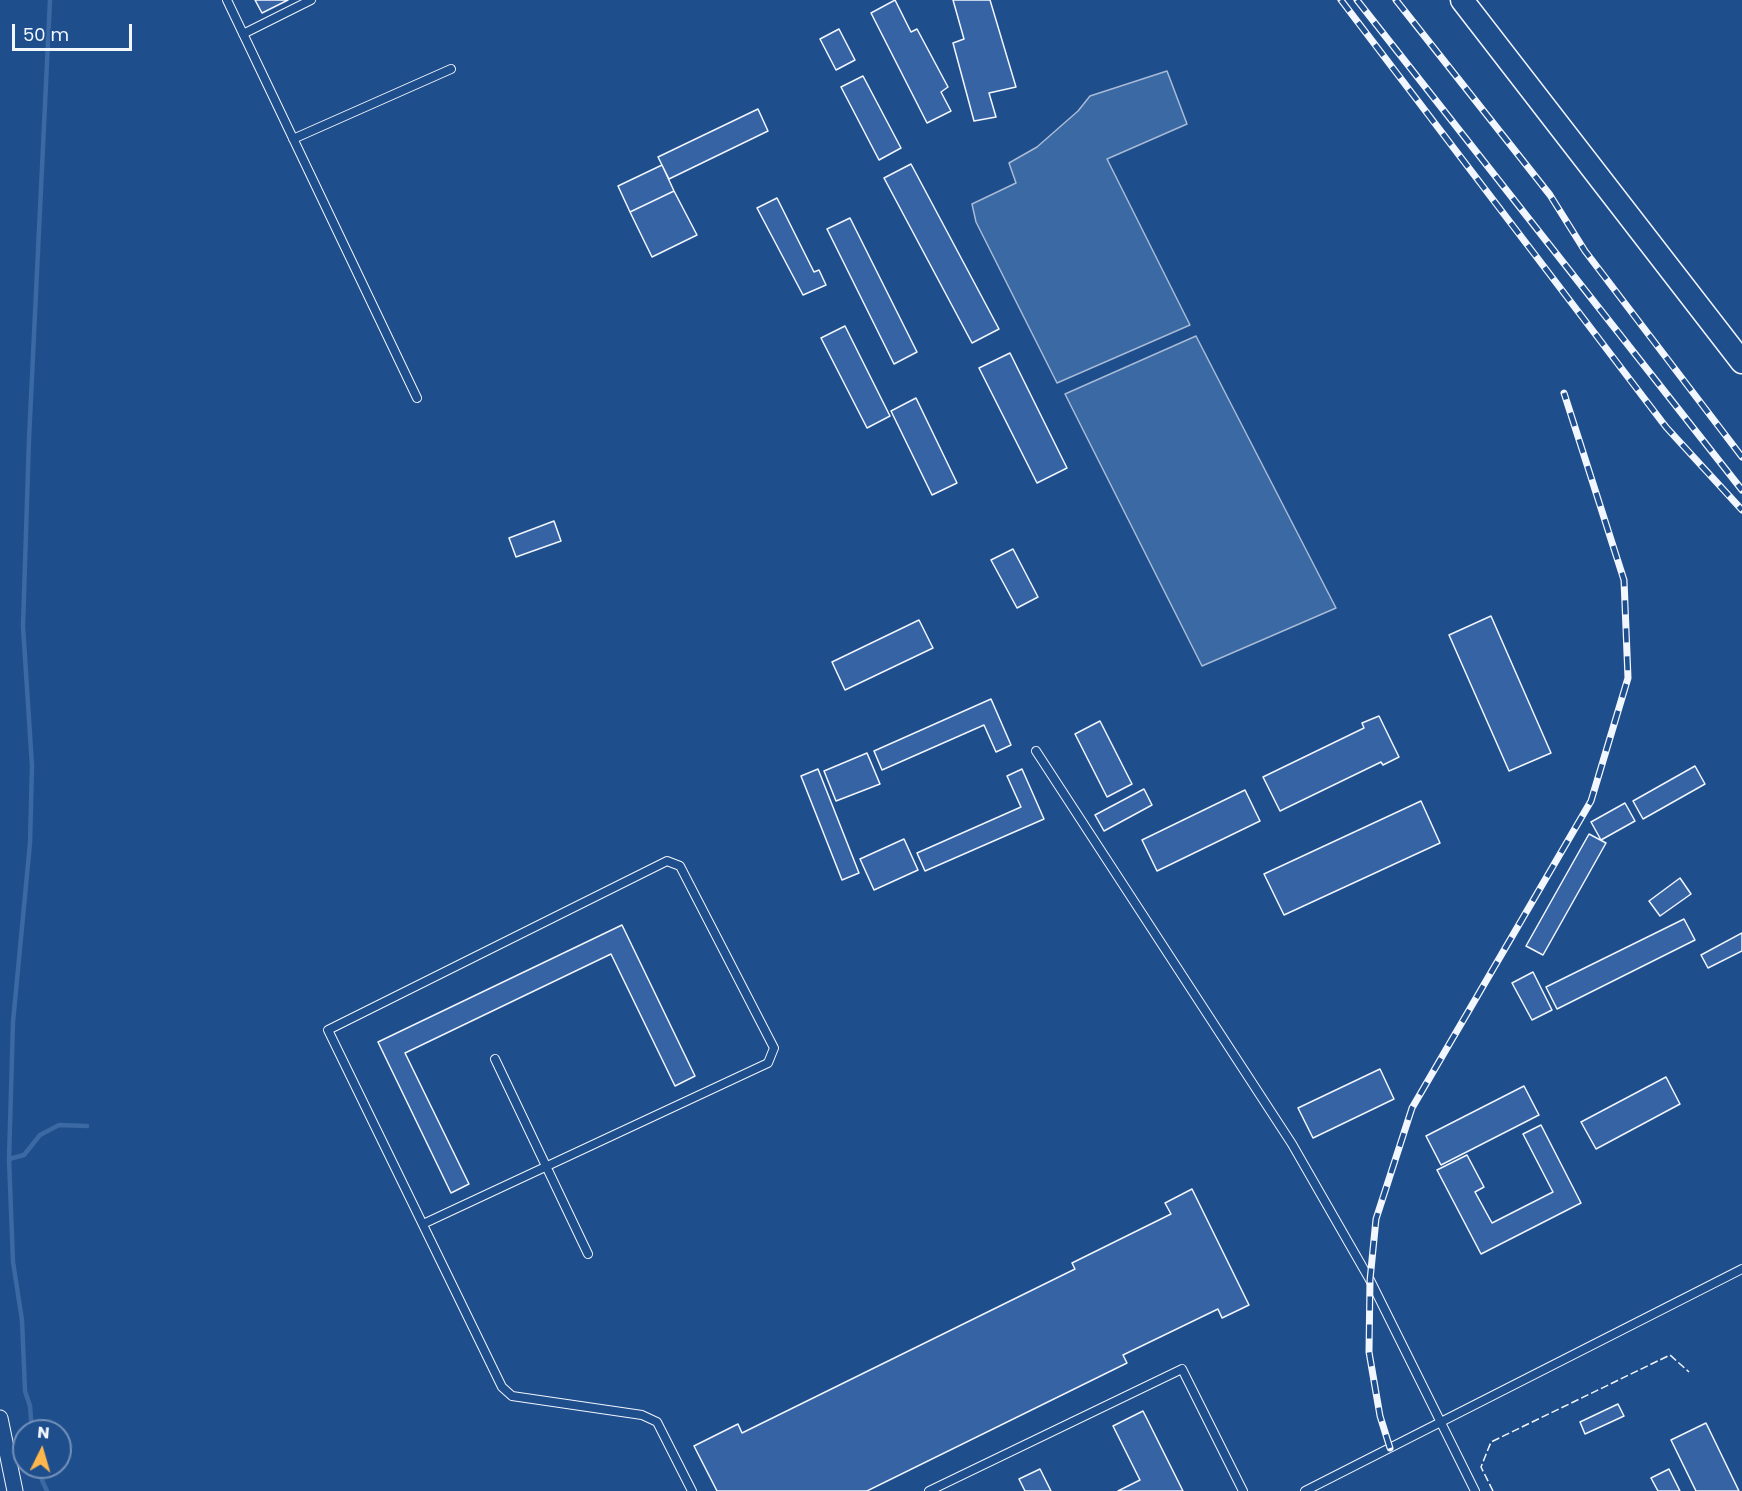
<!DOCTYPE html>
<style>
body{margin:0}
#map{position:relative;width:1742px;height:1491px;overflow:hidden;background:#1f4e8c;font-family:Poppins,sans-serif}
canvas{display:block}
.north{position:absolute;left:12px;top:1419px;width:60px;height:60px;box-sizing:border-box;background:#1f4e8c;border:2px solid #7391ba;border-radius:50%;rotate:5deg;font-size:16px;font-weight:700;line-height:24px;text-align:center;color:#f2f6ff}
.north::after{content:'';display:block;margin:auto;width:21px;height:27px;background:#ffb74d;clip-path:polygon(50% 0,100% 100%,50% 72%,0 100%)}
.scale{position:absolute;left:12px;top:24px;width:120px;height:27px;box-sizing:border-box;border:3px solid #f2f6ff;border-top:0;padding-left:8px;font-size:18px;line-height:21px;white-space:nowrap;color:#f2f6ff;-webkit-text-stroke:4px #1f4e8c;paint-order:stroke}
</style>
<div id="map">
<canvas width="1742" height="1491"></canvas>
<div class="north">N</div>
<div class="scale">50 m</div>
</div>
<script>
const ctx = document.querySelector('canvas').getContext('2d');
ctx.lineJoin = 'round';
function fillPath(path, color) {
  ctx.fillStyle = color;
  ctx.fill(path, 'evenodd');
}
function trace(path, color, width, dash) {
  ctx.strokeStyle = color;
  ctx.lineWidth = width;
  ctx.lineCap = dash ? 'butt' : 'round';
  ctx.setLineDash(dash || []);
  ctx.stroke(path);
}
const water = new Path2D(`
 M 1167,71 L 1187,124 L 1107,159 L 1190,325 L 1057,383 L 976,222 L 972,204 L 1016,183 L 1009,163 L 1037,147 L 1078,111 L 1090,96 Z
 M 1196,336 L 1336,608 L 1202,666 L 1065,394 Z`);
fillPath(water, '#3b69a3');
trace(water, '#a8bbd7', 1.5);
trace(new Path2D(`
 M 9,1159 L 24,1155 L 40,1135 L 59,1125 L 87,1126
 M 32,1431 L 30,1406 L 25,1391 L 22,1320 L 13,1262 L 9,1159 L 13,1022 L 30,843 L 32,766 L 23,626 L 29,439 L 50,0
 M 36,1467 L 47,1491`), '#3b69a3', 4.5);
const building = new Path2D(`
 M 255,0 L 288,0 L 262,13 Z
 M 895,0 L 911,32 L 917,29 L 948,87 L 941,92 L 951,111 L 927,123 L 871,13 Z
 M 953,0 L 990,0 L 1016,87 L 989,93 L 996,117 L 974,121 L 953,43 L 964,39 Z
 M 839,29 L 855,60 L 836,70 L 820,39 Z
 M 863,76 L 901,148 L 879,160 L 841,87 Z
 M 758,109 L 768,131 L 669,179 L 658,157 Z
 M 911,164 L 999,329 L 972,343 L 884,178 Z
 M 662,165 L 674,191 L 630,212 L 618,186 Z
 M 674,191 L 697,235 L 652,257 L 630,212 Z
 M 777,198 L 814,272 L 819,270 L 826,285 L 803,295 L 757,208 Z
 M 850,218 L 917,352 L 894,364 L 827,229 Z
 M 845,326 L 890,416 L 867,428 L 821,338 Z
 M 1010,353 L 1067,468 L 1037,483 L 979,368 Z
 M 916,398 L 957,483 L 932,495 L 891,411 Z
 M 554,521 L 561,541 L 516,557 L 509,538 Z
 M 1013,549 L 1038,597 L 1017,608 L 991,560 Z
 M 1491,616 L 1551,753 L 1509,771 L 1449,635 Z
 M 919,620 L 933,648 L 845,690 L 832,662 Z
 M 991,699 L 1011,745 L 996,752 L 984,725 L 882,770 L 874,751 Z
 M 1379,716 L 1399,757 L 1383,765 L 1381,762 L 1280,811 L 1263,777 L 1364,728 L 1362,723 Z
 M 1100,721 L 1132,784 L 1107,797 L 1075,734 Z
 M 867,753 L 880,784 L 836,801 L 824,771 Z
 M 1695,766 L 1705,784 L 1643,819 L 1633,801 Z
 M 818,769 L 859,873 L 842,880 L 801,776 Z
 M 1022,769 L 1044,819 L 925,871 L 917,853 L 1021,807 L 1007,776 Z
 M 1144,789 L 1152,805 L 1104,831 L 1095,815 Z
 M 1245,790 L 1260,821 L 1157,871 L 1142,840 Z
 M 1421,801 L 1440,843 L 1284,915 L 1264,874 Z
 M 1625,803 L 1635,821 L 1601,840 L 1591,822 Z
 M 1589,834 L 1606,843 L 1543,955 L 1526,946 Z
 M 904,839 L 918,870 L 874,890 L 860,859 Z
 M 1680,878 L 1691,894 L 1660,916 L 1649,901 Z
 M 1684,919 L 1695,940 L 1557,1009 L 1546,987 Z
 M 622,925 L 695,1076 L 675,1086 L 611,954 L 405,1053 L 469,1184 L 451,1193 L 378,1042 Z
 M 1742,933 L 1742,951 L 1708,968 L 1701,955 Z
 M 1533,972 L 1552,1010 L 1532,1020 L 1512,983 Z
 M 1380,1069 L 1394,1099 L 1313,1138 L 1298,1108 Z
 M 1666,1077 L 1680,1104 L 1596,1149 L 1581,1122 Z
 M 1524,1086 L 1539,1115 L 1441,1165 L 1426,1136 Z
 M 1541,1125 L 1581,1203 L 1481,1254 L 1437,1170 L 1467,1155 L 1484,1187 L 1475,1192 L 1492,1223 L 1553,1192 L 1523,1134 Z
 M 1192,1189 L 1249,1305 L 1222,1318 L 1218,1309 L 1123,1355 L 1127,1363 L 867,1491 L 717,1491 L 694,1446 L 738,1424 L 742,1433 L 1075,1269 L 1072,1263 L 1171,1214 L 1165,1203 Z
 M 1618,1404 L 1624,1416 L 1585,1434 L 1580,1422 Z
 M 1143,1411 L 1183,1491 L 1118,1491 L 1140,1480 L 1113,1426 Z
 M 1706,1423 L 1739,1491 L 1696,1491 L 1671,1440 Z
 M 1040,1469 L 1051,1491 L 1025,1491 L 1019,1479 Z
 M 1669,1469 L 1680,1491 L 1658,1491 L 1651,1478 Z`);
fillPath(building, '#3563a3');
trace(building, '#f2f6ff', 1.5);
const lane = new Path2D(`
 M 227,0 L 417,398
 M 243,34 L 311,0
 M 293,139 L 451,69
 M 1036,751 L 1292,1144 L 1370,1280 L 1475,1491
 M 495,1059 L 588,1254
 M 423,1224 L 768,1063 L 774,1048 L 680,866 L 667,861 L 328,1030 L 502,1387 L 512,1396 L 642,1415 L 657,1422 L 692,1491
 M 929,1491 L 1182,1369 L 1243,1491
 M 1305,1491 L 1742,1269`);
const street = new Path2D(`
 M 0,1418 L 15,1491`);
const primary = new Path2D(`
 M 1462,0 L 1742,362`);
trace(lane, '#f2f6ff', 10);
trace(street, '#f2f6ff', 17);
trace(primary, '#f2f6ff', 25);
trace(lane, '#1f4e8c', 8);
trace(street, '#1f4e8c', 15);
trace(primary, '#1f4e8c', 22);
const rail = new Path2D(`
 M 1341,0 L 1666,427 L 1742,510
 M 1357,0 L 1742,490
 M 1396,0 L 1550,195 L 1585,251 L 1742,457
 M 1390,1448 L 1380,1416 L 1369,1352 L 1370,1280 L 1376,1219 L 1412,1108 L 1591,801 L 1628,678 L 1624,580 L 1564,393`);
trace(rail, '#f2f6ff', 7);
trace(rail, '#1f4e8c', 4.5, [14]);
trace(new Path2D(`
 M 1493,1491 L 1481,1467 L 1491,1442 L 1670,1355 L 1689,1372`), '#f2f6ff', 1.5, [8, 3]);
</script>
